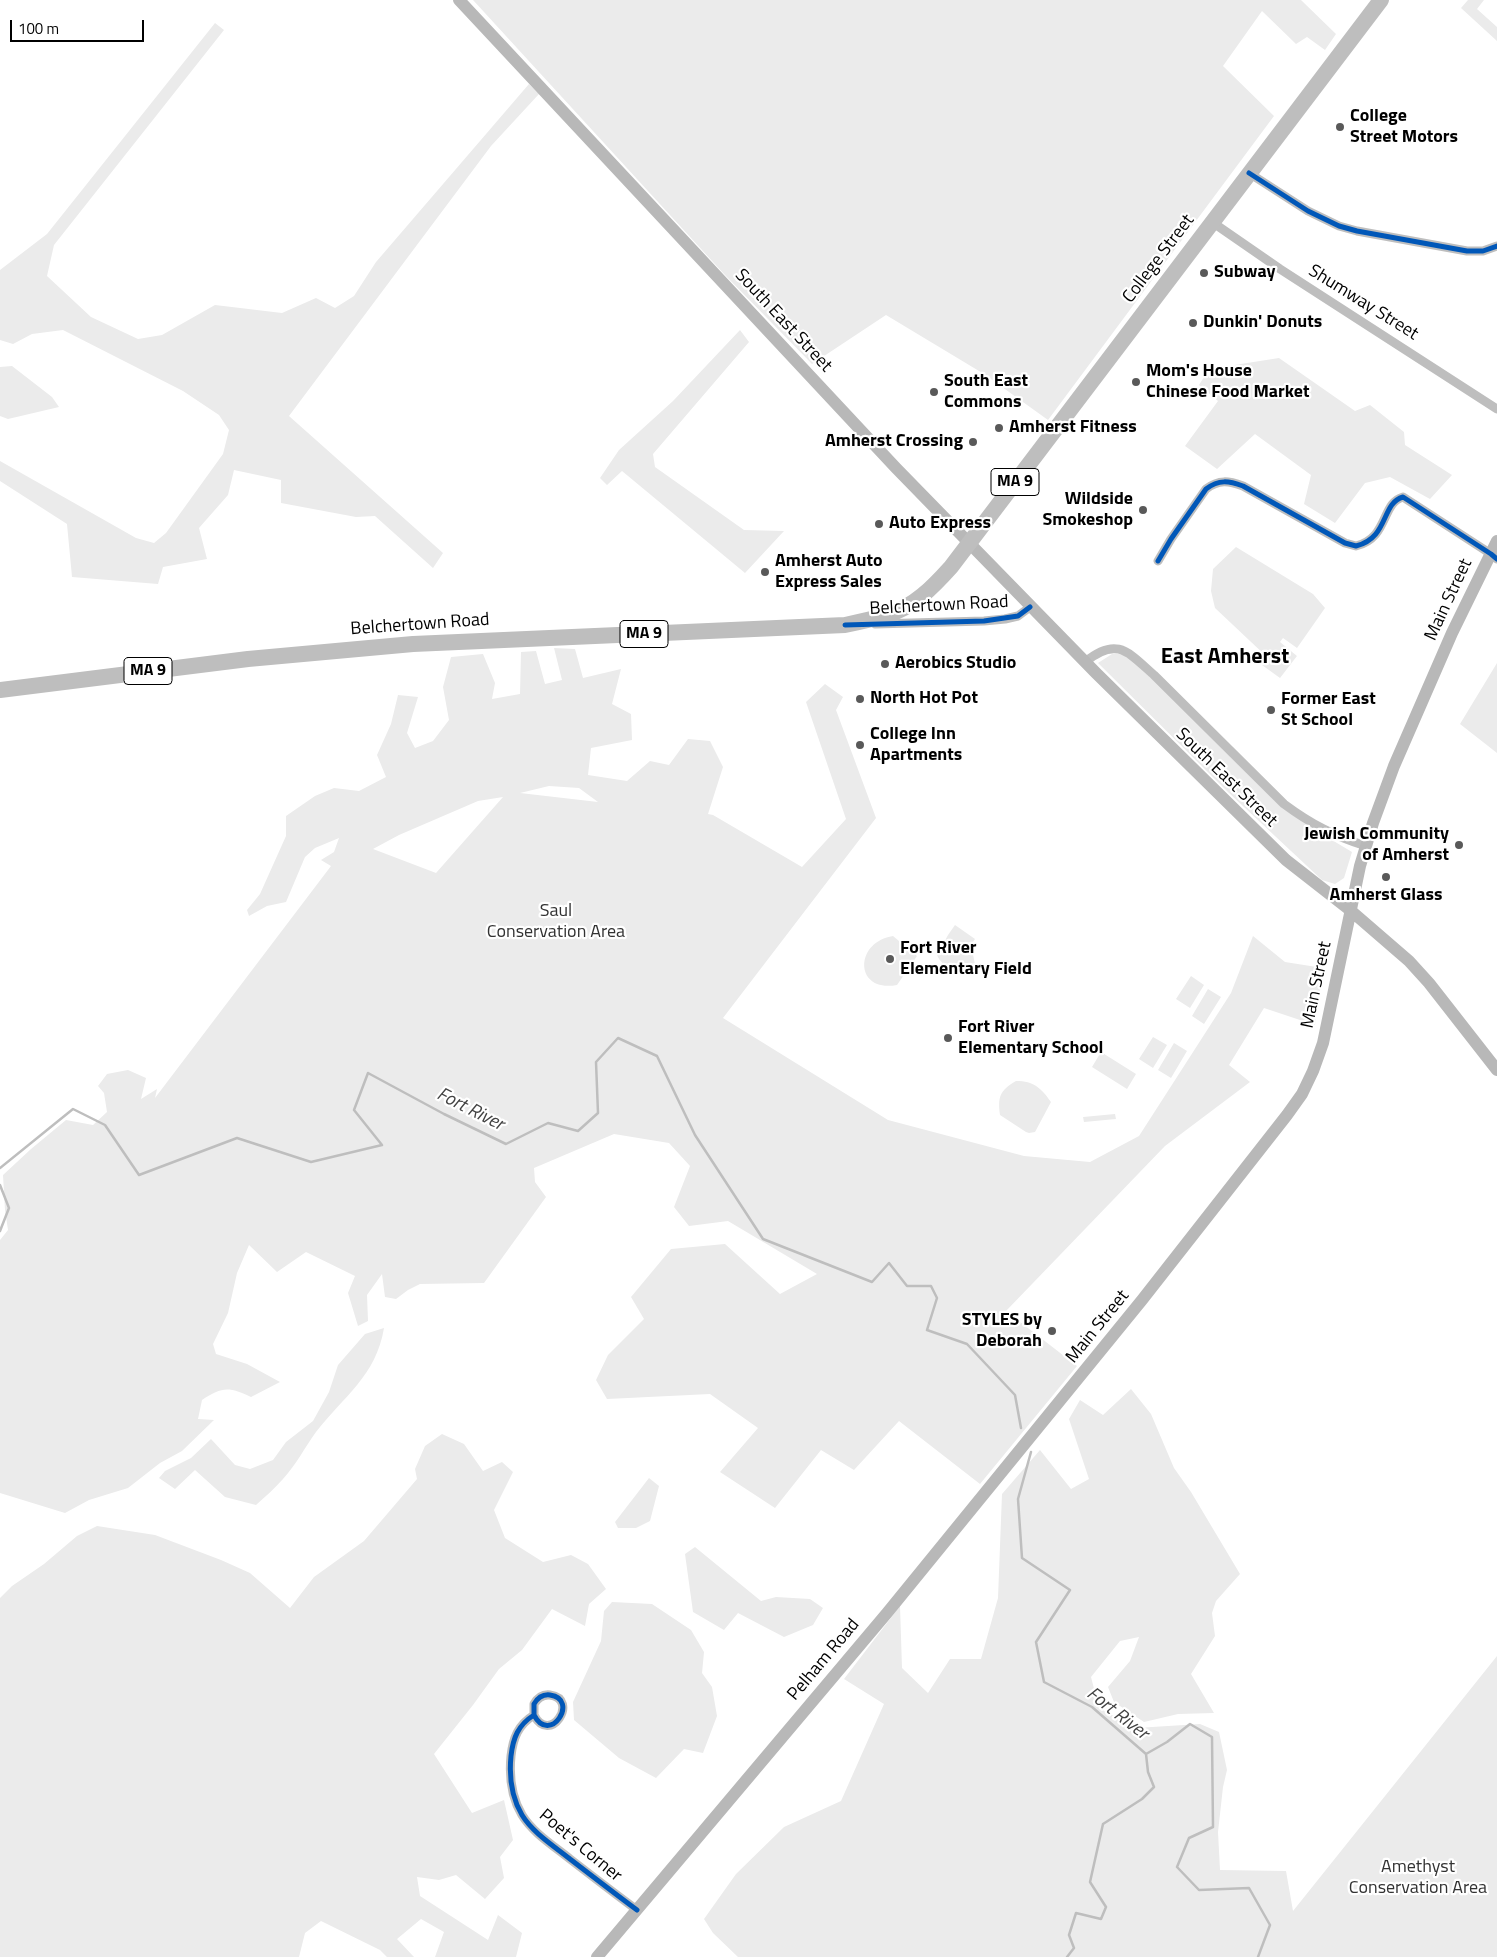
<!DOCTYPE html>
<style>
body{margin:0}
#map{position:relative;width:1497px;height:1957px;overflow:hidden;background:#fff;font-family:"Titillium Web",sans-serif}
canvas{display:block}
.scale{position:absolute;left:10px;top:20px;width:134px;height:22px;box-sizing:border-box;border:2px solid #000;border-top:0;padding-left:6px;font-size:15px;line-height:18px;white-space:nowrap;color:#000;-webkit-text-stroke:4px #fff;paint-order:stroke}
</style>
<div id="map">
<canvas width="1497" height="1957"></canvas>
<div class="scale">100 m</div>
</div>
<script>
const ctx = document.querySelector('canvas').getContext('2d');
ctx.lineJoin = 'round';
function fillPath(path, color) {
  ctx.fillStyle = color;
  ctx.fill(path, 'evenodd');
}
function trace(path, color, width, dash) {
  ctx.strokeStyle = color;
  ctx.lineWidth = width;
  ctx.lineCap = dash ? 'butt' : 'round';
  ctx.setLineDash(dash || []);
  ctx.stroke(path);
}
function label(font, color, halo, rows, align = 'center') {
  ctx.font = font + ' "Titillium Web",sans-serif';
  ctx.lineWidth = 4.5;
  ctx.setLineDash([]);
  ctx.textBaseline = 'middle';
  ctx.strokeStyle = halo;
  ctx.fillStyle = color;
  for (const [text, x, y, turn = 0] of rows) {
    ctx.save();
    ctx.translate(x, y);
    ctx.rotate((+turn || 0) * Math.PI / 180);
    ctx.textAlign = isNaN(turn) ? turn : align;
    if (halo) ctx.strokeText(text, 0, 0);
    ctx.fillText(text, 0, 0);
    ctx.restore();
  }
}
fillPath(new Path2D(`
 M 473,0 L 1301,0 L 1336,34 L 1325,50 L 1307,37 L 1296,44 L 1262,11 L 1223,66 L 1274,116 L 1048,420 L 984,374 L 886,315 L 812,364 L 724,274 Z
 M 1468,0 L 1484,0 L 1477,9 L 1497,27 L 1497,41 L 1461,8 Z
 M 215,23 L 224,30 L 54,245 L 47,276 L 91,317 L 138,339 L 162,335 L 215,305 L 282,313 L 316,298 L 335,308 L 354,296 L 376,262 L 529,84 L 539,94 L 491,146 L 289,416 L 443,553 L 433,568 L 375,516 L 356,517 L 281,503 L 281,480 L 234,470 L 228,495 L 199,528 L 207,559 L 163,567 L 158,584 L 72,577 L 67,524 L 0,481 L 0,461 L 136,538 L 154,543 L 166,533 L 223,454 L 229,430 L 219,415 L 183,391 L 63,330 L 32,334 L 13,344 L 0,340 L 0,270 L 47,234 Z
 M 740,330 L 749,342 L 653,454 L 655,467 L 744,530 L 784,531 L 745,573 L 622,471 L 607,485 L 600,478 L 619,450 L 673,401 Z
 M 1279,358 L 1355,411 L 1370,405 L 1404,432 L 1405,445 L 1452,475 L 1430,499 L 1390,477 L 1365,483 L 1335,523 L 1304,504 L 1311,475 L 1255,434 L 1217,469 L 1185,446 L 1218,401 L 1199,385 L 1209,369 Z
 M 12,366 L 52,397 L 59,407 L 8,419 L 0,416 L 0,367 Z
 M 1236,547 L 1313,594 L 1325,608 L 1297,648 L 1283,638 L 1280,642 L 1297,656 L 1280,678 L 1262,665 L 1267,657 L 1215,608 L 1211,591 L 1213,569 Z
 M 554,648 L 575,649 L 583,678 L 621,669 L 612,704 L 631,714 L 632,740 L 591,748 L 588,775 L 627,781 L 650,761 L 669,765 L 688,739 L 710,741 L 723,767 L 708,814 L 713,815 L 802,867 L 846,819 L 806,702 L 825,684 L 843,697 L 836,710 L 876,818 L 723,1018 L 888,1120 L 1024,1156 L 1090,1162 L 1139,1136 L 1231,993 L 1253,936 L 1285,962 L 1323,968 L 1315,1025 L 1264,1008 L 1229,1065 L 1250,1082 L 1165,1146 L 1006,1311 L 1077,1366 L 980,1484 L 899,1421 L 854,1470 L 821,1450 L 775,1508 L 720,1472 L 758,1428 L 710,1394 L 607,1399 L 596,1380 L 608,1355 L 644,1319 L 631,1297 L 671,1249 L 725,1244 L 780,1294 L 817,1274 L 728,1221 L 689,1226 L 674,1207 L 690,1166 L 669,1143 L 614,1134 L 534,1168 L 535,1182 L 546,1197 L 484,1283 L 420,1284 L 408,1290 L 396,1299 L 385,1297 L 382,1274 L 367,1295 L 368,1321 L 358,1326 L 348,1293 L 355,1276 L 306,1252 L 277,1272 L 249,1245 L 237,1273 L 228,1313 L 213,1344 L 216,1354 L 247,1364 L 280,1382 L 251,1397 C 229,1386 221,1387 202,1400 L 198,1419 L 214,1420 L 182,1451 L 160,1463 L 128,1488 L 89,1500 L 65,1513 L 0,1493 L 0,1240 L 8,1230 L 5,1210 L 3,1175 L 31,1149 L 66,1120 L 93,1125 L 107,1112 L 104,1093 L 98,1086 L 107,1074 L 128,1070 L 146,1078 L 141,1099 L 157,1089 L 155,1098 L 331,866 L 321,860 L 334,852 L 339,838 L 315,848 L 305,857 L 286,902 L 267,906 L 249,916 L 247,910 L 260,894 L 286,836 L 286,816 L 315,796 L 334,788 L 359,791 L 386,777 L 377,755 L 391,724 L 398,695 L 418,697 L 407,733 L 415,748 L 433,741 L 449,720 L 443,687 L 451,657 L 483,654 L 495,683 L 492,699 L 520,694 L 521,652 L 536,651 L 545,684 L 562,680 ZM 549,786 L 579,788 L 598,802 L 520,793 ZM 503,797 L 436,873 L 373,849 L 399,835 L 478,801 Z
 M 1112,654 L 1123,654 L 1133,660 L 1312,828 L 1352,852 L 1344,878 L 1335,884 L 1322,880 L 1229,793 L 1098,663 Z
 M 1497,663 L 1497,753 L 1460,724 Z
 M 955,925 L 975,939 L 971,945 L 975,964 L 972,970 C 957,970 943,969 937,955 L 948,935 Z
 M 893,936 L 917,956 L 897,985 C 854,993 854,942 893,936 Z
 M 1191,976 L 1204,985 L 1190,1008 L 1176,999 Z
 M 1208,989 L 1221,997 L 1204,1024 L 1192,1016 Z
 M 1153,1037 L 1167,1045 L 1153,1068 L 1139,1059 Z
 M 1174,1043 L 1187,1051 L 1171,1078 L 1158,1070 Z
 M 1101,1052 L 1136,1074 L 1127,1089 L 1092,1067 Z
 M 1016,1081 C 1034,1081 1041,1088 1051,1102 L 1035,1132 L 1029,1133 L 1026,1132 L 1000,1115 C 998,1097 999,1091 1016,1081 Z
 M 1115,1114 L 1116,1119 L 1084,1122 L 1083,1117 Z
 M 384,1328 C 376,1376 344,1396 316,1432 C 305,1447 296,1465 283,1479 C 275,1488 265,1497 256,1505 L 225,1497 L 195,1470 L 175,1489 L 159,1478 L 165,1471 L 191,1458 L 211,1439 L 235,1465 L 250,1469 L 273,1460 L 286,1442 L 313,1421 L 329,1392 L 338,1365 L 365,1334 Z
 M 1131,1389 L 1151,1414 L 1174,1468 L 1191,1492 L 1240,1574 L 1216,1601 L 1212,1613 L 1215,1636 L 1191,1674 L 1214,1713 L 1178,1714 L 1144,1722 L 1114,1702 L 1108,1687 L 1130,1661 L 1139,1637 L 1120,1641 L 1091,1677 L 1099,1708 L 1136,1728 L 1200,1724 L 1219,1732 L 1227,1770 L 1223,1787 L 1218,1832 L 1220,1870 L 1286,1871 L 1293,1911 L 1497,1656 L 1497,1957 L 738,1957 L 713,1933 L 704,1919 L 736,1874 L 784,1827 L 841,1801 L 884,1704 L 844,1679 L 900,1606 L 902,1668 L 928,1693 L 950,1659 L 981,1659 L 998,1598 L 1002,1494 L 1040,1450 L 1071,1489 L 1089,1479 L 1069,1419 L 1080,1400 L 1103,1415 Z
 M 442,1434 L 464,1444 L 483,1471 L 502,1462 L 513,1472 L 494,1510 L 505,1538 L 543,1562 L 571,1555 L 588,1564 L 606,1589 L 589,1604 L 585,1626 L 552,1609 L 522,1650 L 499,1669 L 473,1705 L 434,1754 L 472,1813 L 504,1800 L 513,1840 L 500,1857 L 504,1878 L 485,1899 L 456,1875 L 439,1880 L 417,1877 L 420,1896 L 488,1940 L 498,1915 L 522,1933 L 516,1957 L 435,1957 L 444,1932 L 421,1919 L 397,1939 L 414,1957 L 387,1957 L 380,1950 L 321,1921 L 305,1933 L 299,1957 L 0,1957 L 0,1598 L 12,1586 L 44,1564 L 77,1536 L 97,1526 L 155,1535 L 221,1560 L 250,1573 L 290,1608 L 314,1577 L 364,1541 L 417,1479 L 415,1469 L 425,1446 Z
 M 649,1478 L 659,1486 L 650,1521 L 636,1528 L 618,1528 L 615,1522 Z
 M 695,1547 L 761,1601 L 776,1597 L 810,1599 L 823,1608 L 813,1625 L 784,1637 L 738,1613 L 724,1630 L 693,1612 L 685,1554 Z
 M 612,1602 L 652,1604 L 691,1630 L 704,1652 L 702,1673 L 712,1687 L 717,1716 L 703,1753 L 684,1749 L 656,1778 L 619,1758 L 574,1720 L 573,1702 L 601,1641 L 604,1611 Z`), '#ebebeb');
trace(new Path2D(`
 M 0,1168 L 73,1109 L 105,1125 L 139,1175 L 237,1138 L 311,1162 L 382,1145 L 354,1110 L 368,1073 L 444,1114 L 506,1144 L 548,1123 L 578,1131 L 598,1113 L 596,1062 L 618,1038 L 657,1056 L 695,1135 L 763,1239 L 872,1282 L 889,1263 L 907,1286 L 931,1286 L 937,1298 L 927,1330 L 967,1344 L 1015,1395 L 1021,1428
 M 0,1185 L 9,1208 L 0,1231
 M 1031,1452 L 1018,1499 L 1022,1558 L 1070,1590 L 1036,1642 L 1044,1682 L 1092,1707 L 1146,1754
 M 1146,1754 L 1167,1742 L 1190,1724 L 1212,1737 L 1213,1827 L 1189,1838 L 1177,1867 L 1199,1890 L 1249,1888 L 1270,1925 L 1258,1957
 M 1067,1957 L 1074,1948 L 1069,1935 L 1076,1913 L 1101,1919 L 1106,1907 L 1090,1882 L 1103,1824 L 1142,1799 L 1154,1787 L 1148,1772 L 1146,1754`), '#bebebe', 2.5);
trace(new Path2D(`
 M 1249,173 L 1308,211 L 1339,226 L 1357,231 L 1467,251 L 1483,251 L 1497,246
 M 1212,222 L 1280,269 L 1497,409
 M 1158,561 L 1171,539 L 1206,489 C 1219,479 1229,481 1243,486 L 1345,543 L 1356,546 C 1389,538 1381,503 1403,497 L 1491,554 L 1497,559
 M 875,624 L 984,621 L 1005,619 L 1018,616 L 1030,607
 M 1085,662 C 1117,636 1128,652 1154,675 L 1284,804 C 1311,824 1334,836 1366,846
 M 534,1715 L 534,1704 C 537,1699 542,1694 550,1695 C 580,1699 550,1746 534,1715 C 518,1725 513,1738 511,1756 C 509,1776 512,1798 522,1815 C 533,1833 554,1846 570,1859 C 592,1876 614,1893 637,1910`), '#bebebe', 9);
trace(new Path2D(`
 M 459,0 L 896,468 L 1096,673 L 1286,860 L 1350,910 L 1409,961 L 1429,983 L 1497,1070
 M 597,1957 L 887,1613 L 1142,1300 L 1287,1115 L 1302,1094 L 1313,1071 L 1323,1043 L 1360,866 L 1373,823 L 1394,766 L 1452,633 L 1497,541`), '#b8b8b8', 12);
trace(new Path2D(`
 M 0,690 L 248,659 L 413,644 L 845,625 C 859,622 873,619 887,615 C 914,607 933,587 951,567 L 1381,0`), '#bebebe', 16);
trace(new Path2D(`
 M 1249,173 L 1308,211 L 1339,226 L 1357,231 L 1467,251 L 1483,251 L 1497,246
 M 1158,561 L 1171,539 L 1206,489 C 1219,479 1229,481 1243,486 L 1345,543 L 1356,546 C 1389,538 1381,503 1403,497 L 1491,554 L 1497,559
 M 845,625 L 984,621 L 1018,616 L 1030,607
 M 534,1715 L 534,1704 C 537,1699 542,1694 550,1695 C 580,1699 550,1746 534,1715 C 518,1725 513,1738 511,1756 C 509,1776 512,1798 522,1815 C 533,1833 554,1846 570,1859 C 592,1876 614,1893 637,1910`), '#0057b8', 5);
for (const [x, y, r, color] of [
 [1340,127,5,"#595959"],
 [1204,273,5,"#595959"],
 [1193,323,5,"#595959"],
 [1136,382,5,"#595959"],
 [934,392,5,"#595959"],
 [999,428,5,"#595959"],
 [973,442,5,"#595959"],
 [1143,510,5,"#595959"],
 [879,524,5,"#595959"],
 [765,572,5,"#595959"],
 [885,664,5,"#595959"],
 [860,699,5,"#595959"],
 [1271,710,5,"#595959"],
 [860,745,5,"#595959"],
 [1459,845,5,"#595959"],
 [1386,877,5,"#595959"],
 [890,959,5,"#595959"],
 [948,1038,5,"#595959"],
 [1052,1331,5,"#595959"]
]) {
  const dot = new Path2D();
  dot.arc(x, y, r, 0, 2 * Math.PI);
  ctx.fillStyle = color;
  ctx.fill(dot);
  trace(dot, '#fff', 2);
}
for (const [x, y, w] of [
 [1015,482,48],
 [644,634,48],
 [148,671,48]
]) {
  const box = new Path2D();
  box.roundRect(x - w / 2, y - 13.5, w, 27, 4);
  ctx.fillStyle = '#fff';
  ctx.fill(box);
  trace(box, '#000', 1);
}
label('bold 16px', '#000', null, [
 ["MA 9",1015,482],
 ["MA 9",644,634],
 ["MA 9",148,671]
]);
label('bold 18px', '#000', '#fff', [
 ["College",1350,117],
 ["Street Motors",1350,138],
 ["Subway",1214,273],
 ["Dunkin' Donuts",1203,323],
 ["Mom's House",1146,372],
 ["Chinese Food Market",1146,393],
 ["South East",944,382],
 ["Commons",944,403],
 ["Amherst Fitness",1009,428],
 ["Amherst Crossing",963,442,"right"],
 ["Wildside",1133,500,"right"],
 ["Smokeshop",1133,521,"right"],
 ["Auto Express",889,524],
 ["Amherst Auto",775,562],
 ["Express Sales",775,583],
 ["Aerobics Studio",895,664],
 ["North Hot Pot",870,699],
 ["Former East",1281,700],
 ["St School",1281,721],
 ["College Inn",870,735],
 ["Apartments",870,756],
 ["Jewish Community",1449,835,"right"],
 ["of Amherst",1449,856,"right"],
 ["Amherst Glass",1386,896,"center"],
 ["Fort River",900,949],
 ["Elementary Field",900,970],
 ["Fort River",958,1028],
 ["Elementary School",958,1049],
 ["STYLES by",1042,1321,"right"],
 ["Deborah",1042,1342,"right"]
], 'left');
label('18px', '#000', '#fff', [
 ["College Street",1159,259,-53],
 ["Shumway Street",1363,303,32],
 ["South East Street",783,321,47],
 ["Main Street",1449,600,-65],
 ["Belchertown Road",939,606,-3],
 ["Belchertown Road",420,625,-4],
 ["South East Street",1226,778,44],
 ["Main Street",1317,985,-78],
 ["Main Street",1098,1327,-51],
 ["Pelham Road",824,1660,-50],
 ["Poet's Corner",580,1846,40]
]);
label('18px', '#323232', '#fff', [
 ["Saul",556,912],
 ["Conservation Area",556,933],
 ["Amethyst",1418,1868],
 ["Conservation Area",1418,1889]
]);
label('italic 19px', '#434343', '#fff', [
 ["Fort River",470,1110,27],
 ["Fort River",1117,1714,38]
]);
label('bold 22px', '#000', '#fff', [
 ["East Amherst",1225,658]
]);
</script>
